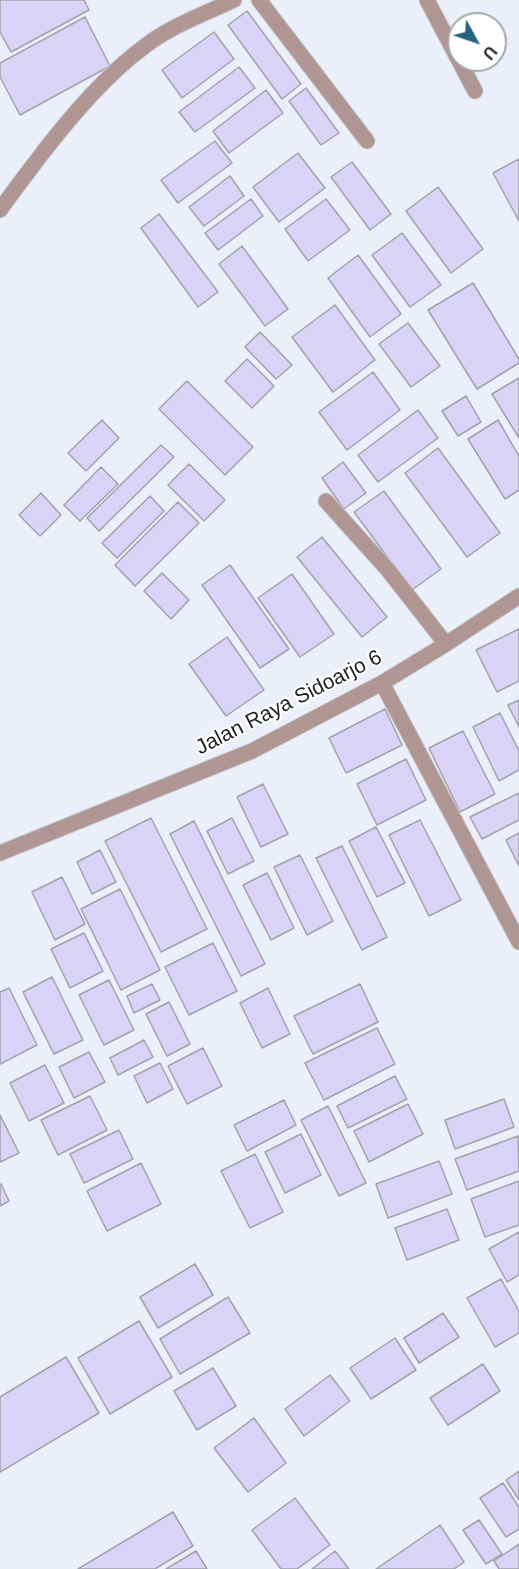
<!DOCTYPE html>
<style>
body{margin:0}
#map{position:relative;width:519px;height:1569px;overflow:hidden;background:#ebeff9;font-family:Helvetica,sans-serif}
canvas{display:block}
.north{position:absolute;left:447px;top:12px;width:60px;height:60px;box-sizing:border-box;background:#fff;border:2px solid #a6a7a8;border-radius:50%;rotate:130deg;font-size:16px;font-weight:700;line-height:24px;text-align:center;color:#212226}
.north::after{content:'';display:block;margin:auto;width:21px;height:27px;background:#26647a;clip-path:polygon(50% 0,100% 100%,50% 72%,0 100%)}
</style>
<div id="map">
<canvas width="519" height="1569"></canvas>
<div class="north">U</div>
</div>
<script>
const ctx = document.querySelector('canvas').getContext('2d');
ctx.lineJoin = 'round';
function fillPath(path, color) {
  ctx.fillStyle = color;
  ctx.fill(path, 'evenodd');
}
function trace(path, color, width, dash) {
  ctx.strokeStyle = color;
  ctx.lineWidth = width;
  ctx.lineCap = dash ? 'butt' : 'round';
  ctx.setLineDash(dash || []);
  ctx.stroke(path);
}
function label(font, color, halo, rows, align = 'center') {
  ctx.font = font + ' Helvetica,sans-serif';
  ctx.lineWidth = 4.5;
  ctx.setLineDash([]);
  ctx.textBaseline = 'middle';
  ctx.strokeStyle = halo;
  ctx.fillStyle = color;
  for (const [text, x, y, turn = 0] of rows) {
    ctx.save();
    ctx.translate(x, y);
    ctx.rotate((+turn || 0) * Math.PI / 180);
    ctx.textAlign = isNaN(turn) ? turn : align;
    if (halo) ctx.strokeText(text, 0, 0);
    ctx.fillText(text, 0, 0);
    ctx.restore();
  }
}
const building = new Path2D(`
 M 0,0 L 84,0 L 89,10 L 11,52 L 0,32 Z
 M 247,11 L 301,84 L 282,99 L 228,25 Z
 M 85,17 L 110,66 L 20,115 L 0,77 L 0,63 Z
 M 214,32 L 234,59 L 182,98 L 162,70 Z
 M 239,67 L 255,88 L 195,132 L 179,112 Z
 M 306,88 L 339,133 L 321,145 L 289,101 Z
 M 266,90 L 283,113 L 229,153 L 213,131 Z
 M 215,141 L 232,163 L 178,203 L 161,180 Z
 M 298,153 L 325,188 L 279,222 L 253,187 Z
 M 519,159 L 519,221 L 493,173 Z
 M 352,162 L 391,214 L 370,230 L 331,177 Z
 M 230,176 L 244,196 L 204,226 L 189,207 Z
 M 438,187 L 483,249 L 451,273 L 406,211 Z
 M 251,199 L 263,216 L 218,250 L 205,233 Z
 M 326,199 L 350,230 L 308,261 L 285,229 Z
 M 159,214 L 218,292 L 198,307 L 141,228 Z
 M 402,233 L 441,285 L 410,307 L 372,255 Z
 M 242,246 L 288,309 L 265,326 L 219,264 Z
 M 358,255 L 401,314 L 370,337 L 328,278 Z
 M 473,283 L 519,359 L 519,363 L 477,389 L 428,310 Z
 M 335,305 L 375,360 L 333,392 L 292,337 Z
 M 408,323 L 440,366 L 411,387 L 379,344 Z
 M 260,332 L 292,365 L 276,379 L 245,347 Z
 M 247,359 L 274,386 L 252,408 L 225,381 Z
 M 373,372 L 400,410 L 347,450 L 319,412 Z
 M 519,378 L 519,438 L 492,394 Z
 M 187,381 L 253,447 L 225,475 L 159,409 Z
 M 466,396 L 481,422 L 458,436 L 442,411 Z
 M 418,410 L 438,438 L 378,482 L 358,455 Z
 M 102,420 L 119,438 L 86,471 L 68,453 Z
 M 498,420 L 519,456 L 519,490 L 505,499 L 468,439 Z
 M 161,445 L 174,457 L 99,531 L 87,518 Z
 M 438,448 L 500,533 L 467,557 L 405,473 Z
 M 343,462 L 366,493 L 344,509 L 322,478 Z
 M 189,464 L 225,500 L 204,521 L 168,485 Z
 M 101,467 L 118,484 L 80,521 L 64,505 Z
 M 384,491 L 441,569 L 412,590 L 354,512 Z
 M 41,493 L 61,515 L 40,536 L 19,515 Z
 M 150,496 L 164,511 L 117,558 L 102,543 Z
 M 178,502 L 199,523 L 135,586 L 115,565 Z
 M 322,537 L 387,617 L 362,637 L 297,557 Z
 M 230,565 L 289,649 L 260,668 L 202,585 Z
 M 162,573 L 189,600 L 171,619 L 144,591 Z
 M 292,574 L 334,634 L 300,657 L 258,598 Z
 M 519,629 L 519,681 L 497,692 L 476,650 Z
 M 227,637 L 264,690 L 226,716 L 189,664 Z
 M 519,700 L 519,727 L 508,705 Z
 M 385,709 L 402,745 L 346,773 L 329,738 Z
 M 500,713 L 519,751 L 519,770 L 499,781 L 473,727 Z
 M 463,731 L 495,794 L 460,812 L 429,748 Z
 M 406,759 L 426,800 L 377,825 L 357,784 Z
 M 263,784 L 288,834 L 261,847 L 237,797 Z
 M 519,793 L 519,820 L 482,839 L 470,817 Z
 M 151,818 L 207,929 L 161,952 L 105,841 Z
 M 232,818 L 254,861 L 228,874 L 207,831 Z
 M 420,820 L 461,900 L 429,916 L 389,835 Z
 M 194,821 L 265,964 L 241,976 L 170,834 Z
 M 376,827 L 405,883 L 377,897 L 349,841 Z
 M 519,833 L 519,866 L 506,840 Z
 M 342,846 L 387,937 L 362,950 L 316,858 Z
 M 100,850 L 116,882 L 92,894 L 77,862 Z
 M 300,855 L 333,921 L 307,935 L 274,867 Z
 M 267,873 L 294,928 L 271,940 L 243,885 Z
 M 62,877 L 85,924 L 55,940 L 32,892 Z
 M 120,889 L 160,970 L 121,990 L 81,909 Z
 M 84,933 L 103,971 L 70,988 L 51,949 Z
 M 213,943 L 237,991 L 189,1015 L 165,967 Z
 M 52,977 L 83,1040 L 54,1054 L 23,992 Z
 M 109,980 L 134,1030 L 104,1045 L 79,995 Z
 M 152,984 L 160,1000 L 134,1013 L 127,996 Z
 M 360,984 L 378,1022 L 313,1054 L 294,1016 Z
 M 9,988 L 37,1045 L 0,1064 L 0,992 Z
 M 268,988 L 290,1034 L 262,1048 L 240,1003 Z
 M 169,1002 L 190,1044 L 167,1056 L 146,1014 Z
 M 377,1028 L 395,1064 L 324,1100 L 305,1063 Z
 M 144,1040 L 153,1057 L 118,1075 L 110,1058 Z
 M 203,1048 L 222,1086 L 187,1104 L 168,1066 Z
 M 89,1052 L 105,1082 L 74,1098 L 59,1067 Z
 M 160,1063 L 173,1089 L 147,1103 L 134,1076 Z
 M 45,1065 L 64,1103 L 29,1121 L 10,1083 Z
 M 395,1076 L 407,1099 L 348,1128 L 337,1106 Z
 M 90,1096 L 107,1130 L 58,1155 L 41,1120 Z
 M 504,1099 L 514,1127 L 455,1149 L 445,1120 Z
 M 284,1100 L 296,1125 L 247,1151 L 234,1125 Z
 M 408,1104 L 423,1134 L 369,1162 L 354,1131 Z
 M 328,1106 L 366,1183 L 339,1196 L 301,1120 Z
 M 0,1115 L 19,1153 L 0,1162 Z
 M 119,1130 L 133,1159 L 84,1183 L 70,1154 Z
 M 301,1134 L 321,1175 L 285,1193 L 265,1152 Z
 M 518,1136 L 519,1171 L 467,1190 L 455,1159 Z
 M 255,1154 L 283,1212 L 250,1228 L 221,1171 Z
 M 439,1161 L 452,1194 L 388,1218 L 376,1184 Z
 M 141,1163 L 161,1204 L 107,1231 L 87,1191 Z
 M 519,1181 L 519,1225 L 485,1237 L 471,1199 Z
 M 1,1184 L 9,1201 L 0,1206 L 0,1185 Z
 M 447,1209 L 459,1240 L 407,1260 L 395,1228 Z
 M 519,1232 L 519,1275 L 507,1282 L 489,1249 Z
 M 195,1264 L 213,1295 L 158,1328 L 140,1297 Z
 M 501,1279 L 519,1311 L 519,1333 L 495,1347 L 467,1298 Z
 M 228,1297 L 250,1333 L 180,1374 L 160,1339 Z
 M 443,1313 L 459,1337 L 419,1363 L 404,1338 Z
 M 139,1321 L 172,1377 L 110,1414 L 78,1358 Z
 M 395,1338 L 416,1370 L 371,1399 L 350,1368 Z
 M 66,1357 L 99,1413 L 0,1472 L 0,1397 Z
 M 483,1364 L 500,1391 L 448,1425 L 430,1398 Z
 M 213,1368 L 236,1406 L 197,1430 L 174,1391 Z
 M 330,1375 L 350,1401 L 304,1436 L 285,1409 Z
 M 254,1418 L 286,1463 L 248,1492 L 214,1448 Z
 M 519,1471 L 519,1500 L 506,1480 Z
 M 503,1483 L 519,1507 L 519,1529 L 506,1537 L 480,1498 Z
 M 295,1498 L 330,1545 L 297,1569 L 281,1569 L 252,1530 Z
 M 173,1512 L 193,1546 L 155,1569 L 78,1569 Z
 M 479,1520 L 502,1554 L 486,1564 L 463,1530 Z
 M 440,1525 L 464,1562 L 454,1569 L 376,1569 Z
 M 519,1544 L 519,1569 L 499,1569 L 494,1561 Z
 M 196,1551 L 207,1569 L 166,1569 Z
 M 335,1551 L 349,1569 L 312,1569 Z`);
fillPath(building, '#dbd2f8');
trace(building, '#a3a1ab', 1.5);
const minor = new Path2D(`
 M 259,0 L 367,141
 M 427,0 L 475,91
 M 0,210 C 14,190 29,171 44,151 C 74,113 106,75 145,46 C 171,26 204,14 234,0
 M 326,501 L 388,570 L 446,644
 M 382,683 L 519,942
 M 0,853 L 252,751 L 382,683 L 446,644 L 519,596`);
trace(minor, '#c7cad3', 17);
trace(minor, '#af9693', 15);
label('21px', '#212226', '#fff', [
 ["Jalan Raya Sidoarjo 6",289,703,-27]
]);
</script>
